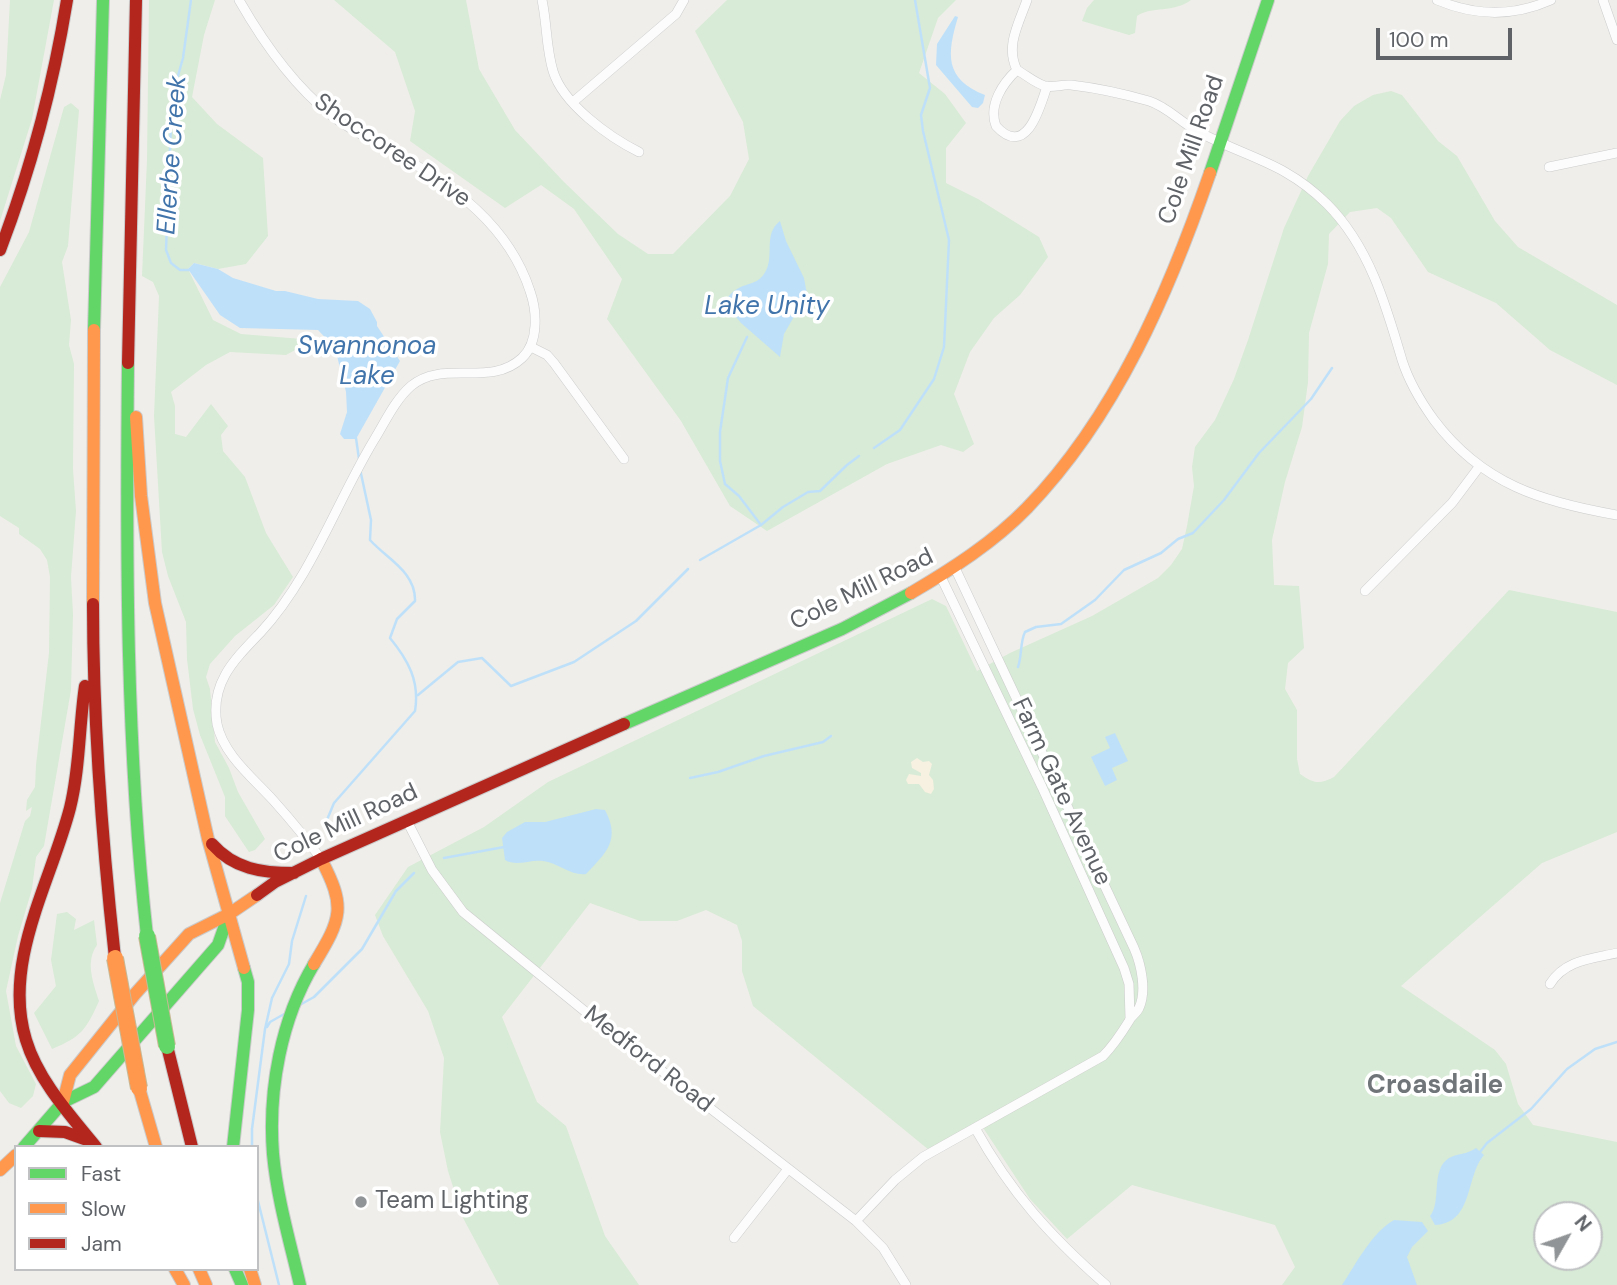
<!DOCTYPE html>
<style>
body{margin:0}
#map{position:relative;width:1617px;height:1285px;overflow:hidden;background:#efeeea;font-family:"DM Sans",sans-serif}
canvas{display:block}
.legend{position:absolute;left:14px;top:1145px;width:245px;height:126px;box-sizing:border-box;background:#fff;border:2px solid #bfc1c3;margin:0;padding:9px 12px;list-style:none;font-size:21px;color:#5f6368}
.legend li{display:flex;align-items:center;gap:14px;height:35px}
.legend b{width:35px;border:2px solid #bfc1c3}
.north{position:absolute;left:1533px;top:1201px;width:70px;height:70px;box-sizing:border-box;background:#fff;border:2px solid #bfc1c3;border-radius:50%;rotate:50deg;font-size:19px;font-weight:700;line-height:28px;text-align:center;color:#5f6368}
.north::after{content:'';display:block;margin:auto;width:24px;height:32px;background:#919496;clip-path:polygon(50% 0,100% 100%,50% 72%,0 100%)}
.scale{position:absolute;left:1376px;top:28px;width:136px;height:32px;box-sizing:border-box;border:4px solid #5f6368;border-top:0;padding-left:9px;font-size:21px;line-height:24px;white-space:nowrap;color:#5f6368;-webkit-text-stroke:5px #fff;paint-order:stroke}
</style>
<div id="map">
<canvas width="1617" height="1285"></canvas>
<ul class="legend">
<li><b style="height:9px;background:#63d668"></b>Fast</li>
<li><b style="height:9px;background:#ff974d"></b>Slow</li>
<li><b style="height:9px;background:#b3261e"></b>Jam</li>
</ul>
<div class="north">N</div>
<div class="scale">100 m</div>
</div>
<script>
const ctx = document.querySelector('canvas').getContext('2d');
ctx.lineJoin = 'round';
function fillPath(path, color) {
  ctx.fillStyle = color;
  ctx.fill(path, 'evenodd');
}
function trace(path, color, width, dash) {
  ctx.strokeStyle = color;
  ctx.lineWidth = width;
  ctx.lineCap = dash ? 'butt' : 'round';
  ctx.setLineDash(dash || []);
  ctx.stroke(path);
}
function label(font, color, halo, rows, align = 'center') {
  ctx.font = font + ' "DM Sans",sans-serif';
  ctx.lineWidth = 7;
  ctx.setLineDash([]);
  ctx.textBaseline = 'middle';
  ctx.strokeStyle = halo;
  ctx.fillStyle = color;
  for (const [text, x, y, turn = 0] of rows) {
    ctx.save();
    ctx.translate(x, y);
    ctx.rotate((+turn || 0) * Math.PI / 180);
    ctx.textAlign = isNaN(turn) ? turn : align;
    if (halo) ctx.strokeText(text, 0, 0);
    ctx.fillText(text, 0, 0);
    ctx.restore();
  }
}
fillPath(new Path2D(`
 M 10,0 L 54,0 L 32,119 L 0,221 L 0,100 L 6,75 Z
 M 149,0 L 215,0 L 204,35 L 192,97 L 217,124 L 263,158 L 268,236 L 246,264 L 218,269 L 194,263 L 188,269 L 213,320 L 241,334 L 314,340 L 286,355 L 230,352 L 206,365 L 171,392 L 175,406 L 175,434 L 186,437 L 211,404 L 228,426 L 221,435 L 223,451 L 245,477 L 266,533 L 293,577 L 274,605 L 235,636 L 210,664 L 206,677 L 210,689 L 215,742 L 229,768 L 238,792 L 265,839 L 255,850 L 249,852 L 225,816 L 225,797 L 200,735 L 193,709 L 187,659 L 186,622 L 168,576 L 162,552 L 154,416 L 159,296 L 153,282 L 142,276 L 147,160 Z
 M 334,0 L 466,0 L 479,69 L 515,130 L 564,182 L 618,234 L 648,254 L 673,254 L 730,196 L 749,159 L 743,122 L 695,31 L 727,0 L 956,0 L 938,18 L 919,73 L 945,94 L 966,123 L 946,148 L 946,183 L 978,199 L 1039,237 L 1048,257 L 1020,295 L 994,318 L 970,352 L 954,394 L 974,444 L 963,452 L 941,445 L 887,464 L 767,531 L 730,506 L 681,421 L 607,319 L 622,279 L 574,209 L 541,185 L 505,208 L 410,141 L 415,111 L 395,52 Z
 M 1094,0 L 1191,0 C 1174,13 1151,6 1137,16 L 1135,33 L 1129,35 L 1082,21 L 1087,8 Z
 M 1391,91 L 1402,95 L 1438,141 L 1457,156 L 1495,221 L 1518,247 L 1617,305 L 1617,385 L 1550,350 L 1496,303 L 1428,272 L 1391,218 L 1377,208 L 1350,212 L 1329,234 L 1328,264 L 1309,333 L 1308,382 L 1302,427 L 1285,482 L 1272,540 L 1274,585 L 1299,586 L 1304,648 L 1288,663 L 1285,689 L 1297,710 L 1297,759 L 1300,774 C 1313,783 1319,785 1334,777 L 1509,590 L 1617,612 L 1617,832 L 1542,863 L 1401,986 L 1495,1050 L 1506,1064 L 1518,1104 L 1533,1125 L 1617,1142 L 1617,1285 L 1282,1285 L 1295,1267 L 1275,1225 L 1132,1185 L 1067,1239 L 1030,1199 L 980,1123 L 929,1150 L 753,1006 L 742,971 L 742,941 L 737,925 L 706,910 L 677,921 L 640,921 L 590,903 L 502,1017 L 537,1102 L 566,1126 L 605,1236 L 639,1285 L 499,1285 L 463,1218 L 448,1171 L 440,1132 L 444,1058 L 428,1011 L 383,936 L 375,915 L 408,867 L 484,827 L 548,782 L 932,599 L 946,606 L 977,671 L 1010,653 L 1092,616 L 1158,578 L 1171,565 L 1182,549 L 1187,526 L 1194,486 L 1192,467 L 1195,447 L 1215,420 L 1234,379 L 1248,340 L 1284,228 L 1308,176 L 1340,121 L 1354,106 L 1373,95 ZM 1547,1215 L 1589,1215 L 1589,1257 L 1547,1257 Z
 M 71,103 L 79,110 L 68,246 L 62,262 L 71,320 L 69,345 L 74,364 L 73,469 L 76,511 L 71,577 L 73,614 L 71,690 L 44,846 L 36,857 L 32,889 L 18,936 L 6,991 L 16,1046 L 36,1084 L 33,1096 L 21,1108 L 9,1103 L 0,1091 L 0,903 L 25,821 L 30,816 L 32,807 L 26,811 L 27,800 L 35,787 L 36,765 L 49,653 L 50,577 L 47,560 L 40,549 L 19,534 L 19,528 L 0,516 L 0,287 L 29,232 L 64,107 Z
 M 67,912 L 76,919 L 74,930 L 94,920 L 97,945 C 85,962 93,982 99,1001 C 86,1030 81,1037 52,1049 L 34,1013 L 56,986 L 51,960 L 57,914 Z`), '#d8ebd6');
fillPath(new Path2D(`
 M 917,758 L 923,762 L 929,761 L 932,764 L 929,775 L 933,780 L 934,789 L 931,794 L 925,792 L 919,784 L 908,784 L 906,780 L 909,774 L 921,776 L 921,773 L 912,768 L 911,762 Z`), '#f6f1e1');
fillPath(new Path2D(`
 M 955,16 L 958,17 C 947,54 944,79 985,95 L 983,103 L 978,108 L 972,107 L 936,65 L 937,44 Z
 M 780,221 L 786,241 L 804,278 L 807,294 L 784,334 L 780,357 L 741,323 L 724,303 C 738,279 754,289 764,274 C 776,257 762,235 780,221 Z
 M 194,263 L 218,269 L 233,278 L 276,291 L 285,291 L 318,299 L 358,301 L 370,309 L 377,322 L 377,326 L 400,361 L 356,439 L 344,439 L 340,434 L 347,412 L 346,392 L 335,348 L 318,330 L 240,328 L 220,315 L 188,269 Z
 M 1115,733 L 1128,761 L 1112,768 L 1117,780 L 1105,786 L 1091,757 L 1110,748 L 1105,737 Z
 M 596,809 L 605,810 C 621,840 606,853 586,874 C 571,876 558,863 543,861 C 530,859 517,867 505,860 L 502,838 L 507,832 L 525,822 L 545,822 Z
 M 1476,1148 L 1484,1155 C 1465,1177 1474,1223 1435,1225 L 1430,1216 C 1442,1202 1430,1170 1449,1158 C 1458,1153 1466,1155 1476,1148 Z
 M 1394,1220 L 1422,1222 L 1428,1231 L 1412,1247 L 1407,1257 L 1417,1285 L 1342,1285 C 1356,1264 1372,1232 1394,1220 Z`), '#bfe0f9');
trace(new Path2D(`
 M 190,270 L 180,270 L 171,263 L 166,250 L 172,97 L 183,58 L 191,0
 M 747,337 L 728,378 L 720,432 L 720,461 L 725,484 L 739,496 L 761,525
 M 356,438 L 359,459
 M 874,448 L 900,430 L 934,379 L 944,347 L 949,240 L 923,131 L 921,115 L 930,88 L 915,0
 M 700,560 L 761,525 L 783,507 L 808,492 L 820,491 L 847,465 L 859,456
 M 1018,667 C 1022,656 1020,642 1025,632 L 1036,627 L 1061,624 L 1095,600 L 1124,570 L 1161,553 L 1178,539 L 1193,533 L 1224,500 L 1259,453 L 1311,399 L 1332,368
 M 418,695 L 458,662 L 482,658 L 511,686 L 574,662 L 636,621 L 688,569
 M 690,778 L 718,772 L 764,756 L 823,742 L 831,736
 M 324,827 L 334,803 L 415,711 C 420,681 408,660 390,638 L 397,619 L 415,601 C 416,572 387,559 370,540 L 371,520 L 360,469
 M 444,858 L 504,847
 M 298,1006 L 314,997 L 362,949 L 396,891 L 414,873
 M 267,1027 L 270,1022 L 286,1013
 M 252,1147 L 252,1129 L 265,1029 L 272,998 L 289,964 L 292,941 L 306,896
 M 1480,1152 L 1487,1143 L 1531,1109 L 1567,1069 L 1595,1049 L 1617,1042
 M 257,1197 L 279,1285`), '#bfe0f9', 2.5);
const street = new Path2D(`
 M 239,0 C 263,42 293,85 331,115 C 351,131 375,141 397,154 C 454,186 509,226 530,291 C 537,311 539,342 522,358 C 490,388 443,359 411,386 C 395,400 385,422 374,440 C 336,503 311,578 260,633 C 234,660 210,683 217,724 C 223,754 253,778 273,800 C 290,819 306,838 321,859
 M 542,0 C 547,23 546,48 553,71 C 563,104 609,137 639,152
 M 1437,0 C 1475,16 1513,17 1551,0
 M 1603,0 L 1617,40
 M 1017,70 C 1026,75 1035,83 1045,86 C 1053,88 1063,84 1071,85 C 1097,88 1124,94 1149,101 C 1168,107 1181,123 1199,132 C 1247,158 1285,162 1327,204 C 1369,246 1386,305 1402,360 C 1409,382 1421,402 1434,420 C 1482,484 1542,502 1617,515
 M 1017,70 C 1003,83 988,105 996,126 C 1026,159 1040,108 1047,86
 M 1017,70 C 1005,46 1019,23 1027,0
 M 573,102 L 676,14 L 684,0
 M 1549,167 L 1617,153
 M 531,347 L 547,355 L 554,363 L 624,459
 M 941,577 L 1042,787 L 1124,968 L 1129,984 L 1130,1018
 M 1365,591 L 1452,503 L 1479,467
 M 407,821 L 432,870 L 463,912 L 587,1013 L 856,1221 L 883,1248 L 906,1285
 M 1550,984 C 1565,960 1591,959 1617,953
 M 975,1128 C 1011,1193 1050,1236 1106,1285
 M 856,1221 L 895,1180 L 923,1157 L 1103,1056 C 1114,1045 1121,1034 1129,1021 C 1131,1016 1137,1013 1139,1008 C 1147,991 1141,964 1134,948 L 955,568
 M 734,1238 L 788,1169`);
const fast = new Path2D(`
 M 1210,173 L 1268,0
 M 94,330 L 103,0
 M 128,363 C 126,554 126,746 147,936
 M 624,724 L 842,629 L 911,593
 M 24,1147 L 63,1102 L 94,1087 L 218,945 L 229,914
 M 233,1147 L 248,1010 L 248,982 L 244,968
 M 235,1269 L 242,1285
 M 300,1285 C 290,1242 277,1198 273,1154 C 268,1090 281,1019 314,964`);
const slow = new Path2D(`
 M 136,417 L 141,496 L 155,603 L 208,839 L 244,968
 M 911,593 C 952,569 994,542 1027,508 C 1116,416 1169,292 1210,173
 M 93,604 L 94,330
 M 314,964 C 342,918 346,907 321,859
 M 139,1088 L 156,1147
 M 63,1102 L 70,1075 L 135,994 L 189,934 L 229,914 L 257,895
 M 0,1170 L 16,1155
 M 175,1269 L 184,1285
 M 199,1269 L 206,1285
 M 250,1269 L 255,1285`);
const jam = new Path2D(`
 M 0,250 C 31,169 53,86 67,0
 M 128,363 L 136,0
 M 93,604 C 93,723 102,840 115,958
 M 85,686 C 79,726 80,768 70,808 C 51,882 2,962 26,1040 C 38,1080 70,1115 96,1147
 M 212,844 C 234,869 262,873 294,873
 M 257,895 L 275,882 L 321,859 L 624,724
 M 167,1046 L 192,1147
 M 39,1131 L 65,1132 L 90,1141`);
trace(street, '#cbcccc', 10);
trace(fast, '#cacacb', 14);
trace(slow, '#cacacb', 14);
trace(jam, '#cacacb', 14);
trace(street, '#fdfcfc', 9);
trace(fast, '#63d668', 12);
trace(slow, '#ff974d', 12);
trace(jam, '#b3261e', 12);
const fastBridge = new Path2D(`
 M 147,936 L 167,1046`);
const slowBridge = new Path2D(`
 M 115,958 L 139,1088`);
trace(fastBridge, '#c8b996', 18, []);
trace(slowBridge, '#c8b996', 18, []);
trace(fastBridge, '#63d668', 16);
trace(slowBridge, '#ff974d', 16);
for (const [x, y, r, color] of [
 [361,1202,7,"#919496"]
]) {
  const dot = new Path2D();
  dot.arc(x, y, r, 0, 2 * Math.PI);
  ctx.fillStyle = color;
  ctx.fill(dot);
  trace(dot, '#fff', 2.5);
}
label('24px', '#5f6368', '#fff', [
 ["Cole Mill Road",1192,150,-71],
 ["Shoccoree Drive",392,151,34],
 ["Cole Mill Road",862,590,-26],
 ["Farm Gate Avenue",1061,792,65],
 ["Cole Mill Road",346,824,-25],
 ["Medford Road",648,1060,38]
]);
label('24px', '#5f6368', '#fff', [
 ["Team Lighting",375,1202]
], 'left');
label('italic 26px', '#4174aa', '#fff', [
 ["Ellerbe Creek",173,155,-86],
 ["Lake Unity",767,307],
 ["Swannonoa",367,347],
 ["Lake",367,377]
]);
label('bold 26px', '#70757a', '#fff', [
 ["Croasdaile",1435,1086]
]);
</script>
